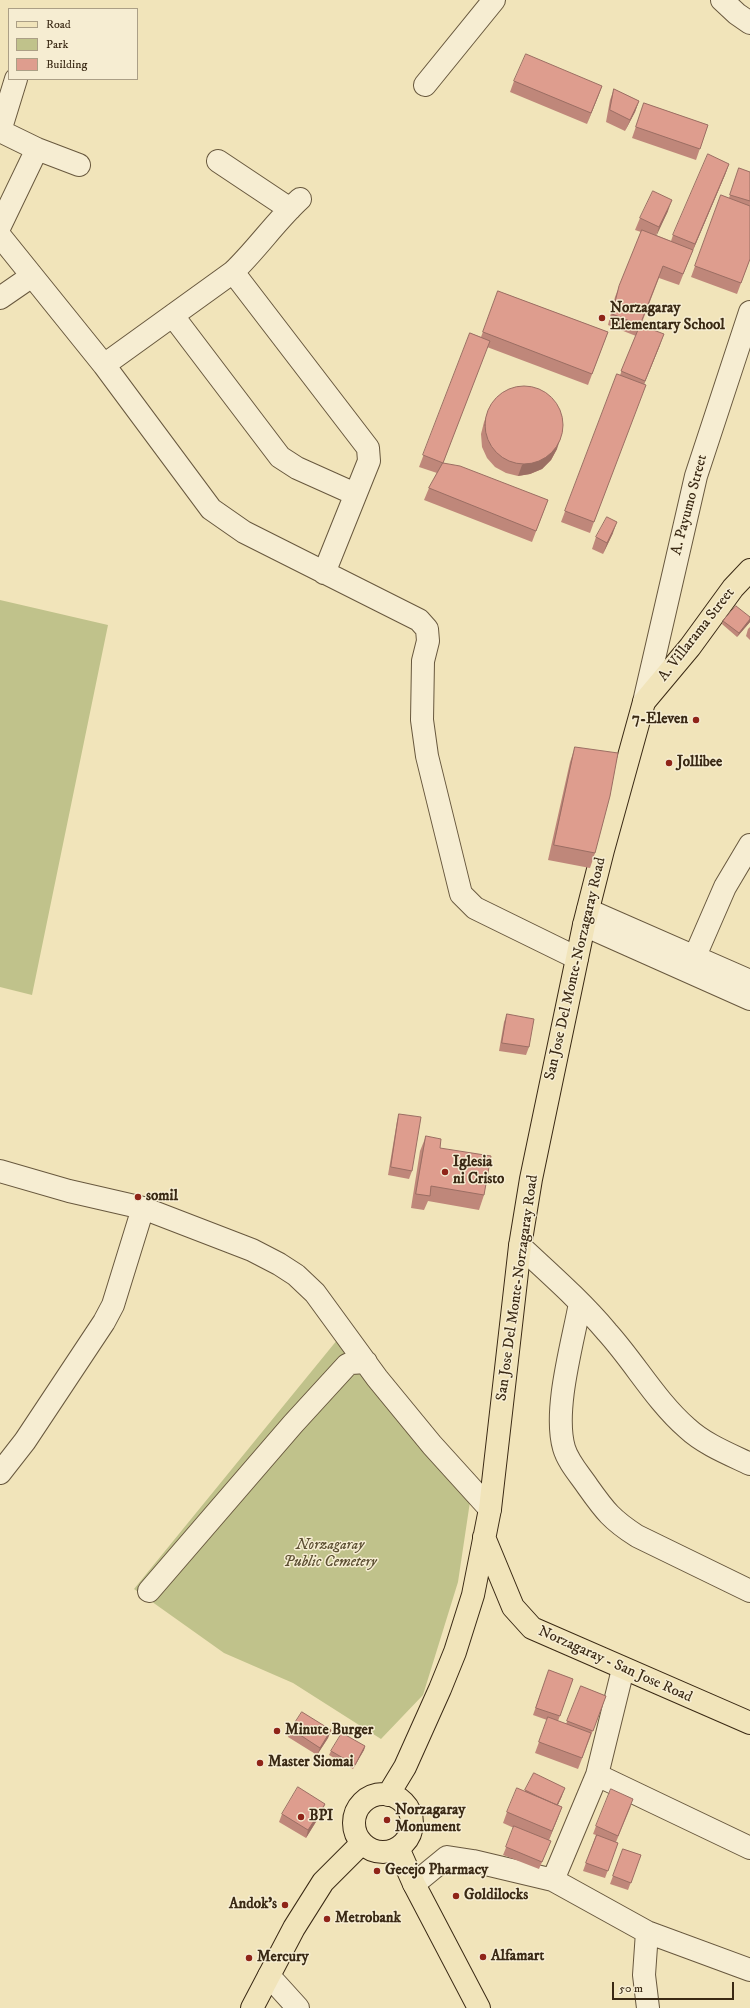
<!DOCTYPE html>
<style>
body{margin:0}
#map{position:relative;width:750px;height:2008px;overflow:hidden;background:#f1e4ba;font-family:"IM FELL DW Pica",serif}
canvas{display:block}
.legend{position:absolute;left:8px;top:8px;width:130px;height:72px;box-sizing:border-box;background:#f6edd2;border:1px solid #ab9f86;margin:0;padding:5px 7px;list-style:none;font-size:12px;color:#3a2914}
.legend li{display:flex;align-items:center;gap:8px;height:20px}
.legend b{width:20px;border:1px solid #ab9f86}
.scale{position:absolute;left:612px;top:1982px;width:122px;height:18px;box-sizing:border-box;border:2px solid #3a2914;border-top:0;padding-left:5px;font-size:12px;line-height:14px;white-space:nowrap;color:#3a2914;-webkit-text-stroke:3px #f6edd2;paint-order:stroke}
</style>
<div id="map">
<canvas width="750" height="2008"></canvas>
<ul class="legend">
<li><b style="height:5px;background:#f1e4ba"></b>Road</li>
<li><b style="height:11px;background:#c0c28b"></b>Park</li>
<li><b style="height:11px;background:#de9d8e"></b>Building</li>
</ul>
<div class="scale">50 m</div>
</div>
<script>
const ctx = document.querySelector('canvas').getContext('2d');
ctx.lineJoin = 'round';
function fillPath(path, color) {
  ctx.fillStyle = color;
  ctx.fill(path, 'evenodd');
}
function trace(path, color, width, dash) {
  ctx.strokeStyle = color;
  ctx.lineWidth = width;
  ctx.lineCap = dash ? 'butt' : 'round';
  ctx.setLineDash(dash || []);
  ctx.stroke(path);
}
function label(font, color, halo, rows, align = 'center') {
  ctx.font = font + ' "IM FELL DW Pica",serif';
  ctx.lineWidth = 3;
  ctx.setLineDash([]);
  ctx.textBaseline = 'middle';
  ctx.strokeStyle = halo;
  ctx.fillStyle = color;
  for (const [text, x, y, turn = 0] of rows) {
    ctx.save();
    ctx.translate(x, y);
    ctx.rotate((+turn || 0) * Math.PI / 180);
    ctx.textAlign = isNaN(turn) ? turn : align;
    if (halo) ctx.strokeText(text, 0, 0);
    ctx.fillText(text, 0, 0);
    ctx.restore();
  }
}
fillPath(new Path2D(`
 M 0,600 L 108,625 L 32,995 L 0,987 Z
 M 342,1334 L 471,1495 L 458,1582 L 423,1695 L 381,1739 L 293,1683 L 224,1653 L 134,1589 Z`), '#c0c28b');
const minor = new Path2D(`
 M 722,0 L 737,14 L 750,23
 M 425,85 L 494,0
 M 0,131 L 37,149 L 79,165
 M 0,131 L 16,79
 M 218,161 L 290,209
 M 0,226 L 37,149
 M 0,236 L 104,365 L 211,509 L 244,532 L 419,620 L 427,629 L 428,641 L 423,661 L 422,720 L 427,756 L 461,894 L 475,908 L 577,958
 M 233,272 L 368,448 L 369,461 L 324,573
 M 0,298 L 32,276
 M 173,316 L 280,457 L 297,468 L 355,494
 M 104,365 L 233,272 C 257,249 276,221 300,199
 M 644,702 L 696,476 L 750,312
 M 588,910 L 750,981
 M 584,925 L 750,999
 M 695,956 L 725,887 L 750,845
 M 0,1171 L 69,1191 L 143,1208 L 252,1250 L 279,1264 L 296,1275 L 315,1293 L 377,1378 L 432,1445 L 490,1509
 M 520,1246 C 550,1274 581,1301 607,1332 C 635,1363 656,1401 687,1428 C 704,1444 729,1454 750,1464
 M 580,1303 C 573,1342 553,1410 564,1448 C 568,1462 580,1475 588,1487 C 605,1511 612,1520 637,1536 L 750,1591
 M 0,1473 L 25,1441 L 104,1322 L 113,1305 L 143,1208
 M 149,1591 L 293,1424 L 347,1365 L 351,1363 L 366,1362
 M 597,1775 L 750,1848
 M 553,1880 L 597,1775 L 623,1669
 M 414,1884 L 447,1857 L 473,1861 L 553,1880 L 647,1932 L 750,1970
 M 647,1932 L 644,1975 L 648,2008
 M 269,1976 L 298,2008`);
const major = new Path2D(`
 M 484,1537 L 513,1607 L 532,1628 L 750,1723
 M354 1823a29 29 0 1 1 58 0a29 29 0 1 1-58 0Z
 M 388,1795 L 405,1767 L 440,1689 L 455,1652 L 473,1595 L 490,1509 L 520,1246 L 531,1179 L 584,925 L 603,850 L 644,702 L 690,647 L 733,588 L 750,570
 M 398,1848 L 414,1884 L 479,2008
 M 252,2008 L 294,1928 L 323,1882 L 362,1843`);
trace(minor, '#68583e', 24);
trace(major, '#3a2914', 24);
trace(minor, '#f6edd2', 22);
trace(major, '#f1e4ba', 22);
fillPath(new Path2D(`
 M 514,81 L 602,86 L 587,124 L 510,92 Z
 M 614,89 L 639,101 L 635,112 L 625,131 L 606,122 L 610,100 Z
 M 644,103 L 708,125 L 696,160 L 632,138 Z
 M 729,164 L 725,175 L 691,255 L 679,285 L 659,278 L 641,325 L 660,345 L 644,384 L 590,533 L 561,522 L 617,374 L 620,375 L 636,336 L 608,325 L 615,297 L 641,232 L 635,230 L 640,218 L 668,211 L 656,235 L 671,241 L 673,235 Z
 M 739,168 L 750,172 L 750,259 L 737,294 L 691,277 L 721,195 L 729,198 Z
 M 498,291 L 608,332 L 588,385 L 487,347 L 443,463 L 548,500 L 532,542 L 424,500 L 429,488 L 437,473 L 419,467 L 470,333 L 481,337 Z
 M 488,411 L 557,449 L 551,460 L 542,469 L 530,474 L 518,476 L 506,473 L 495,467 L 487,458 L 482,447 L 481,434 L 484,422 Z
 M 613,533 L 603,554 L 592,549 L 596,537 Z
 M 723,621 L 750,622 L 737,637 L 722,624 Z
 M 750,627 L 750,640 L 746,636 L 748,629 Z
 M 575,747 L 595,853 L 590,868 L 548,860 L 570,762 Z
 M 507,1014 L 529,1047 L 526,1055 L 499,1051 L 504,1022 Z
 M 399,1114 L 412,1171 L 409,1179 L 388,1175 L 397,1121 Z
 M 426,1136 L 440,1148 L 484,1195 L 479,1210 L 428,1201 L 424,1210 L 411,1208 L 420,1151 Z
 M 549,1670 L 573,1679 L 558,1721 L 566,1724 L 581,1686 L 606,1696 L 590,1738 L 578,1769 L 535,1753 L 547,1720 L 533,1715 Z
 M 291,1729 L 331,1730 L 328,1738 L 317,1755 L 288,1737 Z
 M 365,1746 L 364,1750 L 353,1769 L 329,1755 L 331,1751 Z
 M 534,1773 L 562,1796 L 558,1805 L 562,1807 L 549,1840 L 548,1848 L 539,1869 L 503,1855 L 514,1828 L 503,1823 L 507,1812 L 525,1791 Z
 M 325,1804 L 322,1812 L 306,1838 L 279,1822 L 282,1814 Z
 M 631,1806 L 616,1842 L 618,1843 L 605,1878 L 583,1871 L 596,1835 L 593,1834 L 596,1826 Z
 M 623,1849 L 641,1855 L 628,1890 L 610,1884 Z`), '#bf877a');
fillPath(new Path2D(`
 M 602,86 L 598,97 L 587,124 L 591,113 Z
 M 639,101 L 635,112 L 625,131 L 630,120 Z
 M 729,164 L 725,175 L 691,255 L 695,244 Z
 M 672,200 L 668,211 L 655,239 L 659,227 Z
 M 664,334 L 660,345 L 641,392 L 645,381 Z
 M 561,437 L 557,449 L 551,460 L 542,469 L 530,474 L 518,476 L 522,465 Z
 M 617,522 L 613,533 L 603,554 L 607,543 Z
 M 750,619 L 750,622 L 737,637 L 739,633 Z
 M 331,1730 L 328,1738 L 317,1755 L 320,1748 Z
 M 365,1746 L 364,1750 L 353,1769 L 355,1765 Z
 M 565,1788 L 562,1796 L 554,1813 L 556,1806 Z
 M 325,1804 L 322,1812 L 306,1838 L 308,1830 Z
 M 562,1807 L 558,1818 L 548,1842 L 552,1831 Z`), '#9b6e63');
const building = new Path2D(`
 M 526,54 L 602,86 L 591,113 L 514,81 Z
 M 614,89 L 639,101 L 630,120 L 610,110 Z
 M 644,103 L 708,125 L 700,149 L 636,127 Z
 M 708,154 L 729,164 L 695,244 L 673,235 Z
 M 739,168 L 750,172 L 750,201 L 730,195 Z
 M 653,191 L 672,200 L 659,227 L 640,218 Z
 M 721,195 L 750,206 L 750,259 L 741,283 L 695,266 Z
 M 642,230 L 693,250 L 683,274 L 663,266 L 640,325 L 664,334 L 645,381 L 621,371 L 640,325 L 612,314 L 619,286 Z
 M 498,291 L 608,332 L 592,374 L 483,332 Z
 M 470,333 L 490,341 L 443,463 L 423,455 Z
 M 617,374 L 646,385 L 594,522 L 565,511 Z
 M485 425a39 39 0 1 1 78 0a39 39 0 1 1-78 0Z
 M 443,463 L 460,466 L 548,500 L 536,531 L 429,488 Z
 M 607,517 L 617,522 L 607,543 L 596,537 Z
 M 736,606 L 750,617 L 750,619 L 739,633 L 723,621 Z
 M 575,747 L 618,753 L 610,796 L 595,853 L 554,845 Z
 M 507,1014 L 534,1019 L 529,1047 L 502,1043 Z
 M 399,1114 L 421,1117 L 412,1171 L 391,1167 Z
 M 426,1136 L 441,1139 L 440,1148 L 491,1156 L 484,1195 L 431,1186 L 430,1196 L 416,1194 Z
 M 549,1670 L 573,1679 L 560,1716 L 536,1708 Z
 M 581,1686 L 606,1696 L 593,1731 L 567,1721 Z
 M 302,1712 L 331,1730 L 320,1748 L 291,1729 Z
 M 548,1717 L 591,1733 L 582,1758 L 539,1742 Z
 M 342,1733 L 365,1746 L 355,1765 L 331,1751 Z
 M 534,1773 L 565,1788 L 557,1805 L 537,1796 L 525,1790 Z
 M 298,1787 L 325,1804 L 308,1830 L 282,1814 Z
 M 517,1788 L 562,1807 L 552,1831 L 507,1812 Z
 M 611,1789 L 633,1799 L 618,1836 L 596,1826 Z
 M 514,1826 L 551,1841 L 542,1862 L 506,1847 Z
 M 597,1835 L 618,1843 L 608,1871 L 586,1863 Z
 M 623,1849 L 641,1855 L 631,1883 L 613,1876 Z`);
fillPath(building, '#de9d8e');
trace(building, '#9b6e63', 1);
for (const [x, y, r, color] of [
 [602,318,4,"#8f2418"],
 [696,720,4,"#8f2418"],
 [669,763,4,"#8f2418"],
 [445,1172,4,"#8f2418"],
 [138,1197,4,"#8f2418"],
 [277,1731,4,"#8f2418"],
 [260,1763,4,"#8f2418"],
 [301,1817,4,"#8f2418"],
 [387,1820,4,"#8f2418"],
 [377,1871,4,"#8f2418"],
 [456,1896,4,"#8f2418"],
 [285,1905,4,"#8f2418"],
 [327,1919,4,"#8f2418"],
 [483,1957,4,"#8f2418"],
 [249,1958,4,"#8f2418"]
]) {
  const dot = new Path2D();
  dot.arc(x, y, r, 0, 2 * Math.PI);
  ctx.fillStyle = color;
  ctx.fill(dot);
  trace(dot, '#f6edd2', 1.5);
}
label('bold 15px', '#3a2914', '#f6edd2', [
 ["Norzagaray",610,309],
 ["Elementary School",610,326],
 ["7-Eleven",688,720,"right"],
 ["Jollibee",677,763],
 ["Iglesia",453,1163],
 ["ni Cristo",453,1180],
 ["somil",146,1197],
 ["Minute Burger",285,1731],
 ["Master Siomai",268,1763],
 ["Norzagaray",395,1811],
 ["Monument",395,1828],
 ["BPI",309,1817],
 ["Gecejo Pharmacy",385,1871],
 ["Goldilocks",464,1896],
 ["Andok's",277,1905,"right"],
 ["Metrobank",335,1919],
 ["Alfamart",491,1957],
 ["Mercury",257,1958]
], 'left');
label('15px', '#3a2914', '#f6edd2', [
 ["A. Payumo Street",690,505,-75],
 ["A. Villarama Street",697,635,-52],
 ["San Jose Del Monte-Norzagaray Road",576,969,-77],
 ["San Jose Del Monte-Norzagaray Road",518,1288,-82],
 ["Norzagaray - San Jose Road",615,1665,24]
]);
label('italic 15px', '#5c4f32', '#f6edd2', [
 ["Norzagaray",330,1546],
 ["Public Cemetery",330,1563]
]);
</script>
